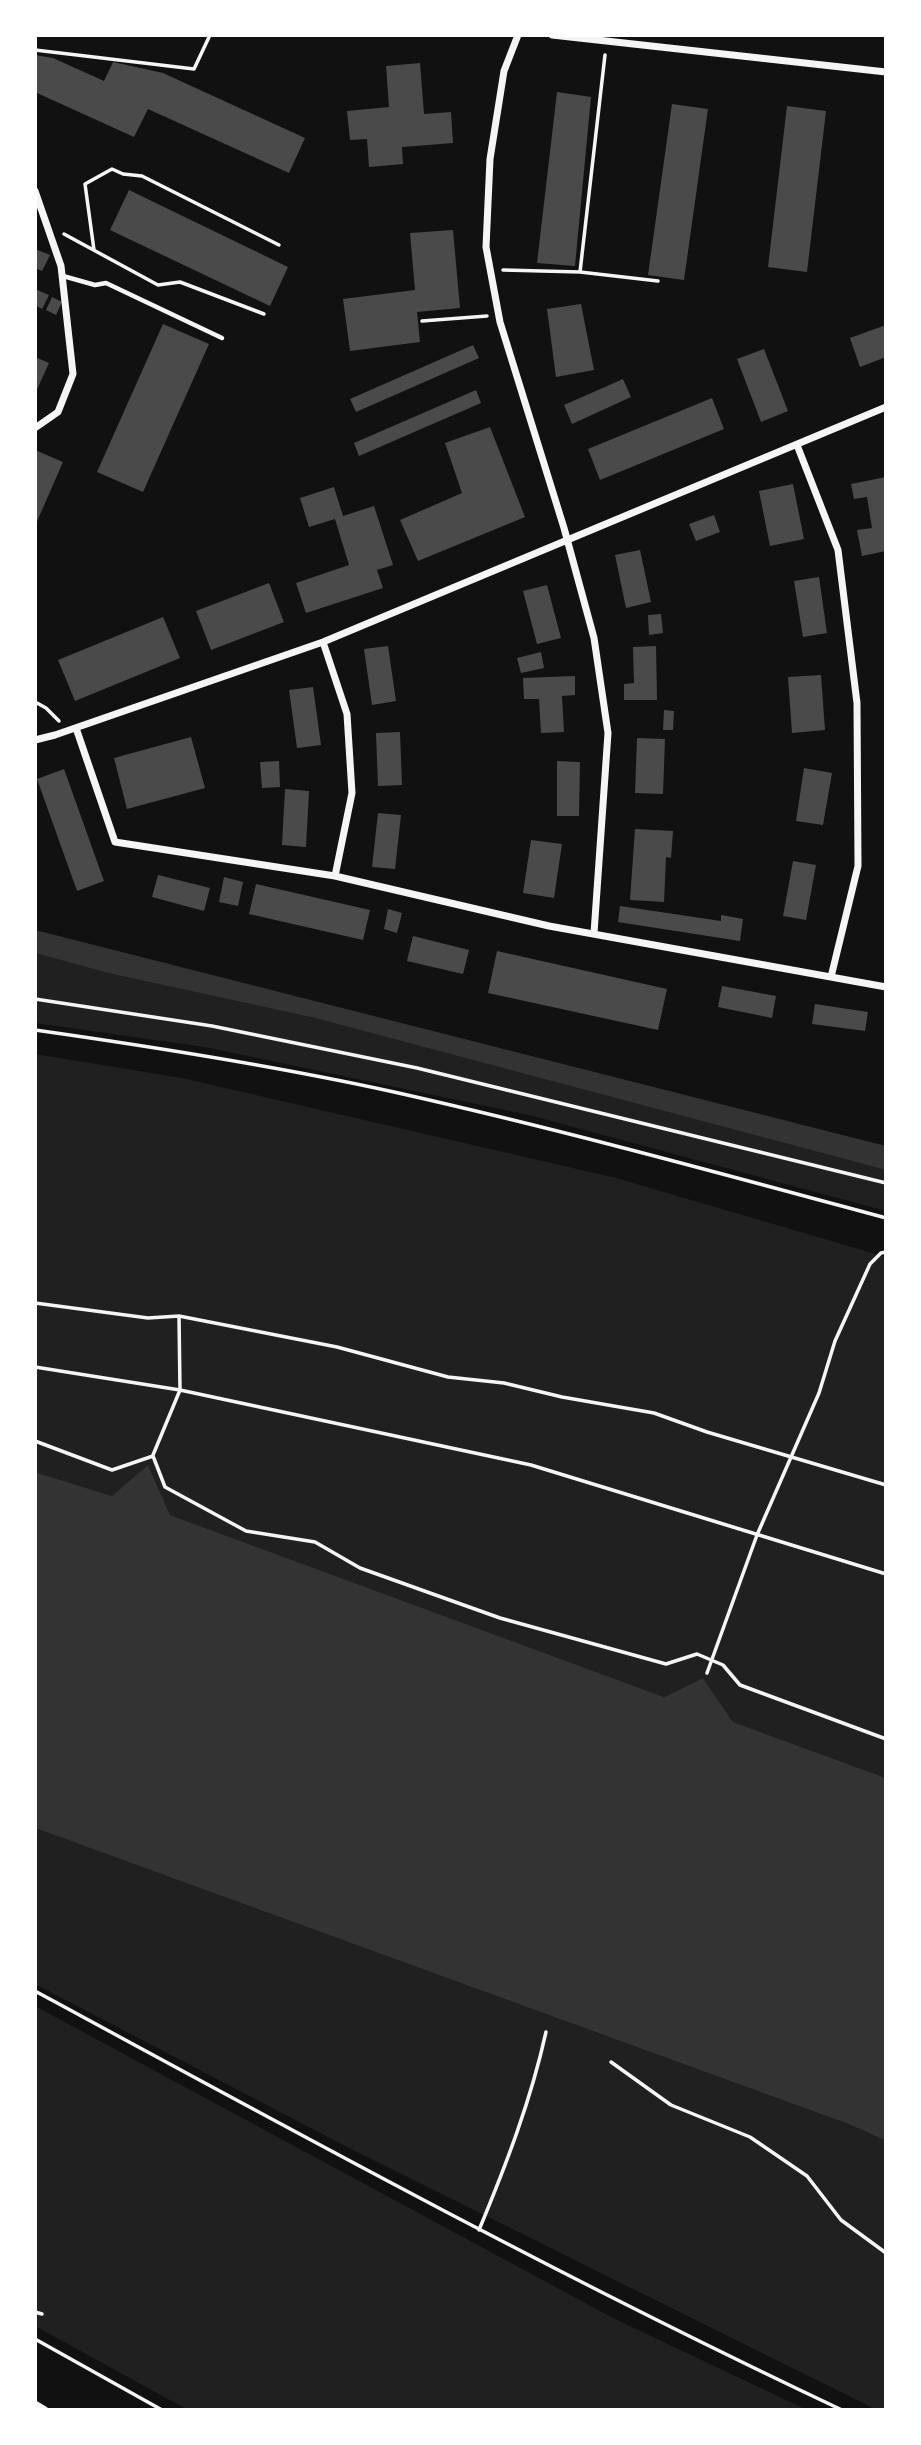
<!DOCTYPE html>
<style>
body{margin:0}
#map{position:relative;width:921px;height:2445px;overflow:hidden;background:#111;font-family:Barlow,sans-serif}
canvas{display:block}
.frame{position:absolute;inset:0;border:37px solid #fff;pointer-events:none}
</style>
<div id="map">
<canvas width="921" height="2445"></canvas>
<div class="frame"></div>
</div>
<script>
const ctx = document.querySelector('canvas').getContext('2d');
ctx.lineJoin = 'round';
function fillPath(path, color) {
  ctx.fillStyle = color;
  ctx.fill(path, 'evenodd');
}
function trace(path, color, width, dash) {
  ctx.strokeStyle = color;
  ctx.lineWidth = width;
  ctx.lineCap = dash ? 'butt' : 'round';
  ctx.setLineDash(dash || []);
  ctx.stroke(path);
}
fillPath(new Path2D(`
 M 35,953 L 108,973 L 315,1018 L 886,1170 L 886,1211 L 529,1115 L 205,1047 L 35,1023 Z
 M 35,1054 L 182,1078 L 616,1178 L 886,1257 L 886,1778 L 733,1722 L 703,1678 L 664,1697 L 170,1515 L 148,1466 L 112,1496 L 35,1472 Z
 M 35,1828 L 851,2125 L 886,2141 L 886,2410 L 877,2410 L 349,2148 L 35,1984 Z
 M 35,2006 L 613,2318 L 807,2410 L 188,2410 L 35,2326 Z`), '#202020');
fillPath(new Path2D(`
 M 35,930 L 886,1146 L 886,1170 L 315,1018 L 108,973 L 35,953 Z
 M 148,1465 L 170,1515 L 664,1697 L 703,1678 L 733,1722 L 886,1778 L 886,2141 L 851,2125 L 35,1828 L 35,1472 L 112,1496 Z`), '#333');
fillPath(new Path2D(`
 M 35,55 L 53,58 L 104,81 L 113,62 L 163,73 L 305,138 L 289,173 L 148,109 L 134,137 L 37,93 L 35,98 Z
 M 420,63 L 424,114 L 451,112 L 453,143 L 402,147 L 403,164 L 369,167 L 367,139 L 350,140 L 347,111 L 389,107 L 386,66 Z
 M 557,92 L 591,97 L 575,266 L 537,263 Z
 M 672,104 L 708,109 L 684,280 L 648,275 Z
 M 787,106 L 826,111 L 807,272 L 768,267 Z
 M 129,190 L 288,267 L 270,306 L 110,230 Z
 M 453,230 L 460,308 L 417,312 L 420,342 L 350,351 L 343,299 L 415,290 L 410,233 Z
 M 35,249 L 50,255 L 42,271 L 35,268 Z
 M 35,289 L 49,295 L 42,309 L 35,305 Z
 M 52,297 L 62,302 L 56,315 L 46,310 Z
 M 581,304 L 594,370 L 556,377 L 547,309 Z
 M 163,324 L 209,344 L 143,492 L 97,472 Z
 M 886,325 L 886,357 L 860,367 L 850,338 Z
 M 473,345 L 479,358 L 356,412 L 350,399 Z
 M 764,349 L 788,411 L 761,422 L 737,359 Z
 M 35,357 L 49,363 L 35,394 Z
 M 623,379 L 631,397 L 572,424 L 564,405 Z
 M 476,390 L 481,403 L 359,456 L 354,443 Z
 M 712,398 L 724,429 L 600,480 L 588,449 Z
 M 490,427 L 525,517 L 418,561 L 400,520 L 462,493 L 445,443 Z
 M 35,450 L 63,462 L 35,526 Z
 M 886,477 L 886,551 L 862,556 L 857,530 L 872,528 L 867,497 L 854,499 L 851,484 Z
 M 793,484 L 804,539 L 770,546 L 759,491 Z
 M 334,487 L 343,516 L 374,506 L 393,565 L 377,570 L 383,588 L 306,613 L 296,583 L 349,565 L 335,519 L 309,527 L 300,498 Z
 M 714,515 L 720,532 L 696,541 L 689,524 Z
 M 640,550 L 651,602 L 626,608 L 615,555 Z
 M 819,577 L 827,633 L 803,637 L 794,581 Z
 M 269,583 L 284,622 L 211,650 L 196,611 Z
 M 547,585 L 561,638 L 537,644 L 523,591 Z
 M 661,614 L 663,633 L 649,635 L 648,615 Z
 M 163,617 L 180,658 L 75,701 L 58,660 Z
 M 388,646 L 396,701 L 372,705 L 364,649 Z
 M 656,646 L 657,700 L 624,700 L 624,684 L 634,683 L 633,647 Z
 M 541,652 L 544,668 L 521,673 L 517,658 Z
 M 821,675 L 825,730 L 792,733 L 788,677 Z
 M 575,676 L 575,695 L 562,696 L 564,732 L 541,733 L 539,699 L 524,699 L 523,678 Z
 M 313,687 L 321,745 L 297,748 L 289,690 Z
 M 664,710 L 674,711 L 673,730 L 663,730 Z
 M 400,732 L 402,785 L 378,786 L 376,733 Z
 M 191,737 L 205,788 L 127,809 L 114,758 Z
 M 637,738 L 665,739 L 663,794 L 635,793 Z
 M 279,761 L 280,787 L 262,788 L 260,762 Z
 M 557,761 L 580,762 L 579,816 L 557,816 Z
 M 804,768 L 832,773 L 823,825 L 796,821 Z
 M 64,769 L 104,881 L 77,891 L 37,779 Z
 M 285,789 L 309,791 L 306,847 L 282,845 Z
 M 378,813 L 401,815 L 395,869 L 372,867 Z
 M 635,829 L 673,831 L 671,858 L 666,857 L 664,902 L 630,900 Z
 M 531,840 L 562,844 L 554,898 L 523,893 Z
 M 793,861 L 816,865 L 806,920 L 783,916 Z
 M 158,875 L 210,888 L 204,911 L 152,897 Z
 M 224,877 L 243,882 L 238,906 L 219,902 Z
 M 256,884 L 370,910 L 363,940 L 249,914 Z
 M 620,906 L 721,921 L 721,915 L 743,919 L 740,941 L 618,922 Z
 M 388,909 L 402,913 L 397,933 L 384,929 Z
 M 413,936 L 469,950 L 463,974 L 407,961 Z
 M 497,951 L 667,989 L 658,1030 L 488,993 Z
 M 722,986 L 776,996 L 772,1018 L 718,1007 Z
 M 815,1004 L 868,1012 L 865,1031 L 812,1024 Z`), '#4a4a4a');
trace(new Path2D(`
 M 35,50 L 194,69 L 210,35
 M 64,234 L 158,285 L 180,282 L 264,314
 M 94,250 L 85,184 L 112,169 L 123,174 L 142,176 L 279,245
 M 503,270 L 580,272 L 658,281
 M 580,272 L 605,55
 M 422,321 L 487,316
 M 37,703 L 46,708 L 59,721
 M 35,999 L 212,1026 L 417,1068 L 886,1183
 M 35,1030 C 155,1047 276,1066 394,1092 C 559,1129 723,1174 886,1218
 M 35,1303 L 148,1318 L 179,1316 L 337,1347 L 448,1377 L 504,1383 L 562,1397 L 654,1413 L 707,1432 L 886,1485
 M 35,1367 L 180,1390 L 531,1465 L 886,1574
 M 35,1441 L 112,1470 L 153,1456 L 165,1487 L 246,1531 L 315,1542 L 360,1568 L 500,1618 L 666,1664 L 697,1654 L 723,1665 L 740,1685 L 886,1739
 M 153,1455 L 180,1390 L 179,1316
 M 707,1673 L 757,1535 L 819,1393 L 835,1341 L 870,1264 L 881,1253 L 886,1252
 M 35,1991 C 302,2136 568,2281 842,2410
 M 611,2062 L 671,2105 L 750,2137 L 807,2176 L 841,2220 L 886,2253
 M 479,2230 C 506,2165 531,2100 546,2032
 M 35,2312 L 42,2314
 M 35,2339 L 162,2410`), '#f5f5f5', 3.5);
trace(new Path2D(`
 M 63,276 L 95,285 L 106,283 L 222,338`), '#f5f5f5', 4.5);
trace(new Path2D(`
 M 518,35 L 504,71 L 490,159 L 486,247 L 500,322 L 564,528 L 594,638 L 608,733 L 594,933
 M 552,35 L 886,72
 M 35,191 L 61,266 L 73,374 L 58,412 L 35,428
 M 797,445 L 838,550 L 857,703 L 858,866 L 831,977
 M 323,642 L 347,714 L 352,793 L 335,876
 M 76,728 L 115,842 L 335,876 L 549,926 L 886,987
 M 35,740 L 55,735 L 323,642 L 886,407
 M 35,2404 L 45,2410`), '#f5f5f5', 7);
</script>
